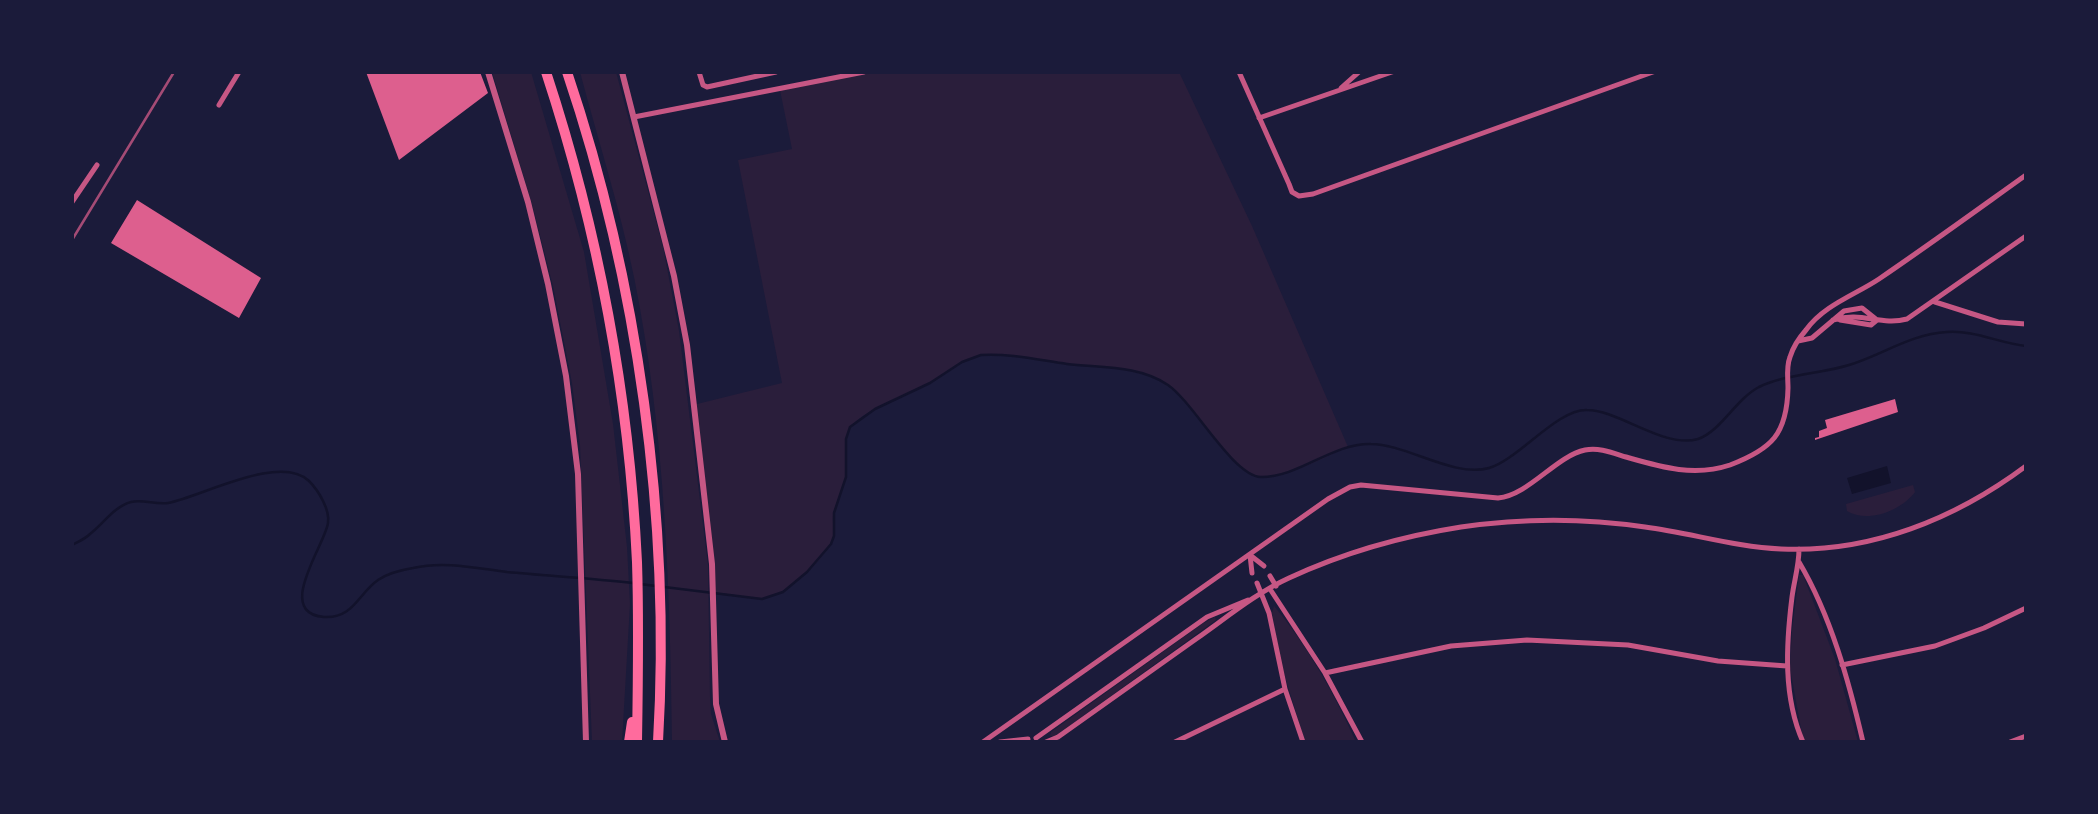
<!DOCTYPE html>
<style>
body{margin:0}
#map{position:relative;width:2098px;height:814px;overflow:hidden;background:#1b1b3a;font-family:Lora,serif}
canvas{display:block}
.frame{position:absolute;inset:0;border:74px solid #1b1b3a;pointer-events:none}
</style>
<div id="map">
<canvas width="2098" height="814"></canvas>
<div class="frame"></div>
</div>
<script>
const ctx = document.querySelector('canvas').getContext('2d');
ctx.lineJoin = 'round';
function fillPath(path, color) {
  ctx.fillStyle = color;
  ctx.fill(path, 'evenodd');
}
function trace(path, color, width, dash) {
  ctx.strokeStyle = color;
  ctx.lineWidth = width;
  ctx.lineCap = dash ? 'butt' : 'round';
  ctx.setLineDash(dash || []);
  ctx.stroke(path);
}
fillPath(new Path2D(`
 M 492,72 L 531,72 L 584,252 L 613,424 L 627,547 L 630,604 L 622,742 L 592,742 L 580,445 L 572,383 L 553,286 L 532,204 Z
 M 580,72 L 616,72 L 663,247 L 679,331 L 708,565 L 710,698 L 711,714 L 720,742 L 672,742 C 670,586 665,430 634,277 C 620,208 598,140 580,72 Z
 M 864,72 L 1179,72 L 1252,226 L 1348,447 C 1324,457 1284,480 1258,477 C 1236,474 1191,403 1169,386 C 1142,366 1097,368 1066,364 C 1038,360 1009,353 981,355 C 960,361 947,373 929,383 C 911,394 860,411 850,428 C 842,441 848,461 846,475 C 844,489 835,502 833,516 C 832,525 836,534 831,543 C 820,564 787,595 762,599 L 713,592 L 693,405 L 782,383 L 738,160 L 792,149 L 780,90 Z
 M 1913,485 L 1915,492 C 1902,510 1868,524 1847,511 L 1846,504 Z
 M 1799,575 L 1803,575 L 1835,659 L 1858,742 L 1806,742 L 1802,734 L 1790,668 L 1792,630 Z
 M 1274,606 C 1307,645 1335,695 1356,742 L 1305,742 L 1282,667 L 1272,613 Z
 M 1215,617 L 1216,620 L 1212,623 L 1054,737 L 1050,736 L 1051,732 L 1202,624 Z`), '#2a1e3b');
fillPath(new Path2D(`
 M 1887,466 L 1891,483 L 1852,494 L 1847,478 Z`), '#12122b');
trace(new Path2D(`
 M 72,545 C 78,542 85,539 90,534 C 103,524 115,506 131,502 C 143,499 156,505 168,503 C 201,497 280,453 309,481 C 319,491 330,510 328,523 C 325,545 274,613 324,617 C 353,619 358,594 378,580 C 388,573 401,570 413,568 C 445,561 475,568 507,572 C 549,576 591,578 633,583
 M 640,584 L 762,599 L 783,592 L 807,572 L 831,544 L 834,536 L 834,513 L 846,477 L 846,439 L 850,427 L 875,409 L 930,383 L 962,362 L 981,355 C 1009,353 1039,360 1067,364 C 1100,368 1139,365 1168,385 C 1194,403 1233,476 1261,477 C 1300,477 1332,443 1371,444 C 1406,444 1454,478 1489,468 C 1519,459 1557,409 1587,410 C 1619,410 1664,449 1698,439 C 1720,432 1736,399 1759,387 C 1786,374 1820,374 1849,365 C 1882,355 1911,334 1947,332 C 1974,330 1999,343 2026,346`), '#12122b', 2.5);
fillPath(new Path2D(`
 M 366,72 L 480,72 L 488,93 L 399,160 Z
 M 137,200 L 261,278 L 239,318 L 111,243 Z
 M 1895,399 L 1898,412 L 1815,440 L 1815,438 L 1819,437 L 1819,431 L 1827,428 L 1825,420 Z`), '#dd5f8e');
trace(new Path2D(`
 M 699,72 L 703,85 L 707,87 L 776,72
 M 1239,72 L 1289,184 L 1292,192 L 1299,196 L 1313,194 L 1653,72
 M 1341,88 L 1359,72
 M 219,105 L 239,72
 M 634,117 L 864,72
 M 1259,118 L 1392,72
 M 72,202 L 97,165
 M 1935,302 L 1998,322 L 2026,324
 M 1833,320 C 1862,311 1880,326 1907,319 L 2026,236
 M 1840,320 L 1871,325 L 1877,320
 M 1798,341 L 1812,338 L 1844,311 L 1862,308 L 1877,320
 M 1799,549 C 1799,566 1794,581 1792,597 C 1786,645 1783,697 1803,742
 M 1250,555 L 1252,573
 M 1250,555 L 1264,566
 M 1799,562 C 1831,616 1849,682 1863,742
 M 1270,576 L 1276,586
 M 1257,583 L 1269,613 L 1285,689 L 1303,742
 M 1270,589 L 1325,673 L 1362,742
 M 1842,665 L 1935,646 L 1984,628 L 2026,608
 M 1325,673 L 1451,646 L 1527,640 L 1628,645 L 1718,661 L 1787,666
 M 1036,738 L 1207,617 L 1248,600
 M 983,742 L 1328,499 L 1350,487 L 1361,485 L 1498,498 C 1529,495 1556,456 1585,450 C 1599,447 1613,453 1626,457 C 1661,467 1694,477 1730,465 C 1772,449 1787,434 1788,388 C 1788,378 1786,367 1790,357 C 1793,347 1799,338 1806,330 C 1824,305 1855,295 1879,279 C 1929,245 1977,210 2026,175
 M 1000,742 L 1028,739
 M 1046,742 L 1058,737 C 1104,704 1150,672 1196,639 C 1226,618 1256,593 1289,578 C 1343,553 1403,536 1461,527 C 1522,518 1585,518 1645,527 C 1691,533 1735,547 1781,549 C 1871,553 1955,519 2026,466
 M 1175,742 L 1285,689
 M 2010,742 L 2026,736`), '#c65784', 5);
trace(new Path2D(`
 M 488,72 L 528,202 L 548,284 L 566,376 L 578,474 L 586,742
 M 622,72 L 674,276 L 687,345 L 712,564 L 716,704 L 725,742`), '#c65784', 6);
trace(new Path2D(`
 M 546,72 C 598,230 629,395 637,562 C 639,622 638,682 637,742
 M 567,72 C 638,282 671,520 658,742
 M 629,742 L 632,722`), '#ff6b9d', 10);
trace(new Path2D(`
 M 72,240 L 174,72`), '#a44b75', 2.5);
</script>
